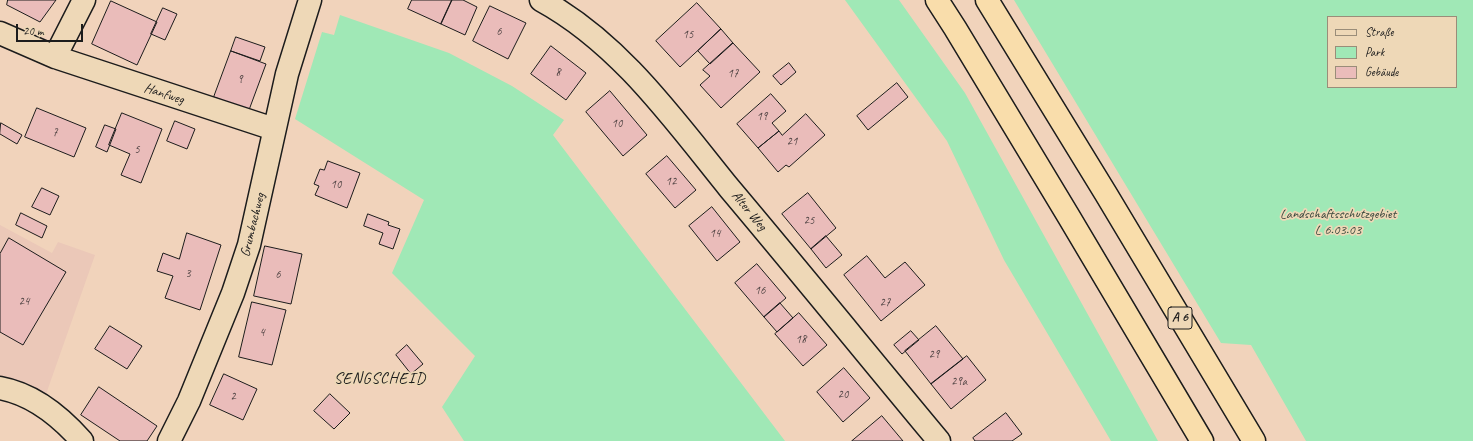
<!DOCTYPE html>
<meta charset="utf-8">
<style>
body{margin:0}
#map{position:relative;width:1473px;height:441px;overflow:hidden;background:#f1d3bb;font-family:Caveat,sans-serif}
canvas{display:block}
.legend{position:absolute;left:1327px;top:16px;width:130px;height:72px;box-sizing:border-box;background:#eed8b7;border:1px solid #9a8d79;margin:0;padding:5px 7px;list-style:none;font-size:12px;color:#1c1c1c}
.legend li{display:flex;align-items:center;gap:8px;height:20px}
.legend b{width:20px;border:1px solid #9a8d79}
.scale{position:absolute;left:16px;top:24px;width:67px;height:18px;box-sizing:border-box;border:2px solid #1c1c1c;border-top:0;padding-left:5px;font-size:12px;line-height:14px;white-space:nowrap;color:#1c1c1c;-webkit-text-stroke:3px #eed8b7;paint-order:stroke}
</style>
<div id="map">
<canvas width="1473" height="441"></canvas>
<ul class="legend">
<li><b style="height:5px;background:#eed8b7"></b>Straße</li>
<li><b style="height:11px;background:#a0e8b6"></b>Park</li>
<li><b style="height:11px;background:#eabcba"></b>Gebäude</li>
</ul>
<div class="scale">20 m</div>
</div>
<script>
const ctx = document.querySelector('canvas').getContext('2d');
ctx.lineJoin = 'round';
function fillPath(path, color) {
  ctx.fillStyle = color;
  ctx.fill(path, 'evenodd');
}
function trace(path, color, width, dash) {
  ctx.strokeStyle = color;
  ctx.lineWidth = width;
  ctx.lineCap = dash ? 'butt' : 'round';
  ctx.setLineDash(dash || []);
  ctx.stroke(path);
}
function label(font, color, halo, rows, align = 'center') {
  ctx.font = font + ' Caveat,sans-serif';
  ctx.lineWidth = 3.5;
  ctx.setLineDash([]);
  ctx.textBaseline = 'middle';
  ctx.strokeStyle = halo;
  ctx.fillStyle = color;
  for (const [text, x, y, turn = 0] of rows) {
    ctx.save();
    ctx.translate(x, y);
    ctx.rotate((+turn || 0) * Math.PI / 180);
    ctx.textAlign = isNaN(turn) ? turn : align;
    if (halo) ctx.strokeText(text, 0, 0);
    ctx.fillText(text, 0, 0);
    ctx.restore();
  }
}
fillPath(new Path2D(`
 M 0,225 L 52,253 L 58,242 L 95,255 L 45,397 L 0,379 Z`), '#ebc8b8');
fillPath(new Path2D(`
 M 845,0 L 899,0 L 965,93 L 1158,441 L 1111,441 L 1004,260 L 947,141 Z
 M 1014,0 L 1473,0 L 1473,441 L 1306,441 L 1251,345 L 1221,343 ZM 1328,17 L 1456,17 L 1456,87 L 1328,87 Z
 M 340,15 L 449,53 L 512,86 L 564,120 L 553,135 L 785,441 L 464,441 L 442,407 L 475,356 L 392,273 L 424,200 L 295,119 L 322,32 L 334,35 Z`), '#a0e8b6');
const building = new Path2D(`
 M 8,0 L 56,0 L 40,22 L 7,5 Z
 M 412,0 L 452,0 L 441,24 L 408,9 Z
 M 452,0 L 463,0 L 477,7 L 465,35 L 441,24 Z
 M 111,1 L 157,22 L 137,65 L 92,44 Z
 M 697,3 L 721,29 L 680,67 L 656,41 Z
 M 490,6 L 526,23 L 508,59 L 473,41 Z
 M 163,8 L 177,14 L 165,40 L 151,34 Z
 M 721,29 L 733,43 L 710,64 L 698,51 Z
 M 236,37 L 265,47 L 260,61 L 231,51 Z
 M 733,43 L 760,72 L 721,108 L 700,85 L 710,76 L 703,70 Z
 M 551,46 L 586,73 L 566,100 L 531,74 Z
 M 231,51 L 266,64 L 249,110 L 214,97 Z
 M 789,63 L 796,72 L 781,85 L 773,76 Z
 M 897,83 L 908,97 L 868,130 L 857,116 Z
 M 610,91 L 647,135 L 623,156 L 586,112 Z
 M 771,94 L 786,111 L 772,123 L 779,131 L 758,148 L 737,124 Z
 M 37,108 L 86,128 L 74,157 L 25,137 Z
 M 122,113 L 162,129 L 141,183 L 121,175 L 130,154 L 109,145 Z
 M 806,114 L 825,135 L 789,167 L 786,165 L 778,172 L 758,148 L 779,131 L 782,135 Z
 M 175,121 L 195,129 L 187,149 L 167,141 Z
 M 1,123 L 22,135 L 17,144 L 0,134 Z
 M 105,125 L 116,129 L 107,152 L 96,147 Z
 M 667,156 L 696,190 L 675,208 L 646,174 Z
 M 328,161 L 360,173 L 347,208 L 315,195 L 319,186 L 314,184 L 320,169 L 324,170 Z
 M 42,188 L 59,196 L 50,215 L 32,207 Z
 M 808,193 L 836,228 L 811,249 L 782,214 Z
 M 712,207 L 740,242 L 717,261 L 689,226 Z
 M 21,213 L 47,226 L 42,238 L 16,225 Z
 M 368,214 L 389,222 L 388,225 L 400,229 L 393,249 L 379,244 L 383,233 L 364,226 Z
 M 187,233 L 221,245 L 200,310 L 165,298 L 173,276 L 157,271 L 163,253 L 179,259 Z
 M 826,236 L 842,255 L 826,268 L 811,249 Z
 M 9,238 L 66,272 L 23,345 L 0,332 L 0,254 Z
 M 265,246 L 302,254 L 291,304 L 254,296 Z
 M 867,256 L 885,278 L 905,262 L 925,285 L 881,321 L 844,275 Z
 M 757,264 L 786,298 L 764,317 L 735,283 Z
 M 252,302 L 286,310 L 272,365 L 239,357 Z
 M 780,303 L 793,318 L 777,332 L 764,317 Z
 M 799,313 L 827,345 L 803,366 L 775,334 Z
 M 110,326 L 142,346 L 127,369 L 95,349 Z
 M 936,326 L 963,359 L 931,384 L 905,351 Z
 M 911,331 L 919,340 L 902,354 L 894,345 Z
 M 407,345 L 423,364 L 411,374 L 396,355 Z
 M 967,356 L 986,380 L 951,409 L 931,384 Z
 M 844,368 L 870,398 L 843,422 L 817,392 Z
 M 224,374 L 257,389 L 243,420 L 210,405 Z
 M 99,387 L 157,426 L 147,441 L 120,441 L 81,415 Z
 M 330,394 L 350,413 L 334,429 L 314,411 Z
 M 1006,413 L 1022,434 L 1012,441 L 975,441 L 973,438 Z
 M 882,416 L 903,441 L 852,441 Z`);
fillPath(building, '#eabcba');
trace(building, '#1c1c1c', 1);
const minor = new Path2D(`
 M 541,0 C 620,43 674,120 730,189 C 800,272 869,357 939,441
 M 0,33 L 55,57 L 274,129
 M 55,57 L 84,0
 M 0,388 C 33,394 60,416 82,441
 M 169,441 L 189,401 L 233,293 L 249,245 L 287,74 L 310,0`);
const highway = new Path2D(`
 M 937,0 L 955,28 L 1069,217 L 1202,441
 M 987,0 L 1106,194 L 1254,441`);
trace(minor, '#1c1c1c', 25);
trace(highway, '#1c1c1c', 25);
trace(minor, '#eed8b7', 22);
trace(highway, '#f9ddab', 22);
label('12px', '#504444', null, [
 ["6",499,32],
 ["15",688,35],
 ["8",558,73],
 ["17",733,74],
 ["9",240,80],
 ["19",762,117],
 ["10",617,124],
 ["7",55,133],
 ["21",792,142],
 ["5",137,150],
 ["12",671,182],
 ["10",336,185],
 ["25",809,221],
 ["14",715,234],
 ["3",188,274],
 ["6",278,275],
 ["16",760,291],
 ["24",24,302],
 ["27",885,303],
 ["4",262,333],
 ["18",801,340],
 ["29",934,355],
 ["29a",959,382],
 ["20",843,395],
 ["2",233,397]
]);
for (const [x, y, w] of [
 [1180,318,24]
]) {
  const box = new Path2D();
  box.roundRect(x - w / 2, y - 11, w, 22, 3);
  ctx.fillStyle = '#eed8b7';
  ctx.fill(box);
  trace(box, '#1c1c1c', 1);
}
label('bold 13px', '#1c1c1c', null, [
 ["A 6",1180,318]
]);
label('14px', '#1c1c1c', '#eed8b7', [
 ["Hanfweg",164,94,18],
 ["Alter Weg",749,211,50],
 ["Grumbachweg",253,225,-76]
]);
label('14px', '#36453b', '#eed8b7', [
 ["Landschaftsschutzgebiet",1338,214],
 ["L 6.03.03",1338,230]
]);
ctx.letterSpacing = '1px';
label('16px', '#1c1c1c', '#eed8b7', [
 ["SENGSCHEID",380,379]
]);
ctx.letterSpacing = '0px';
</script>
